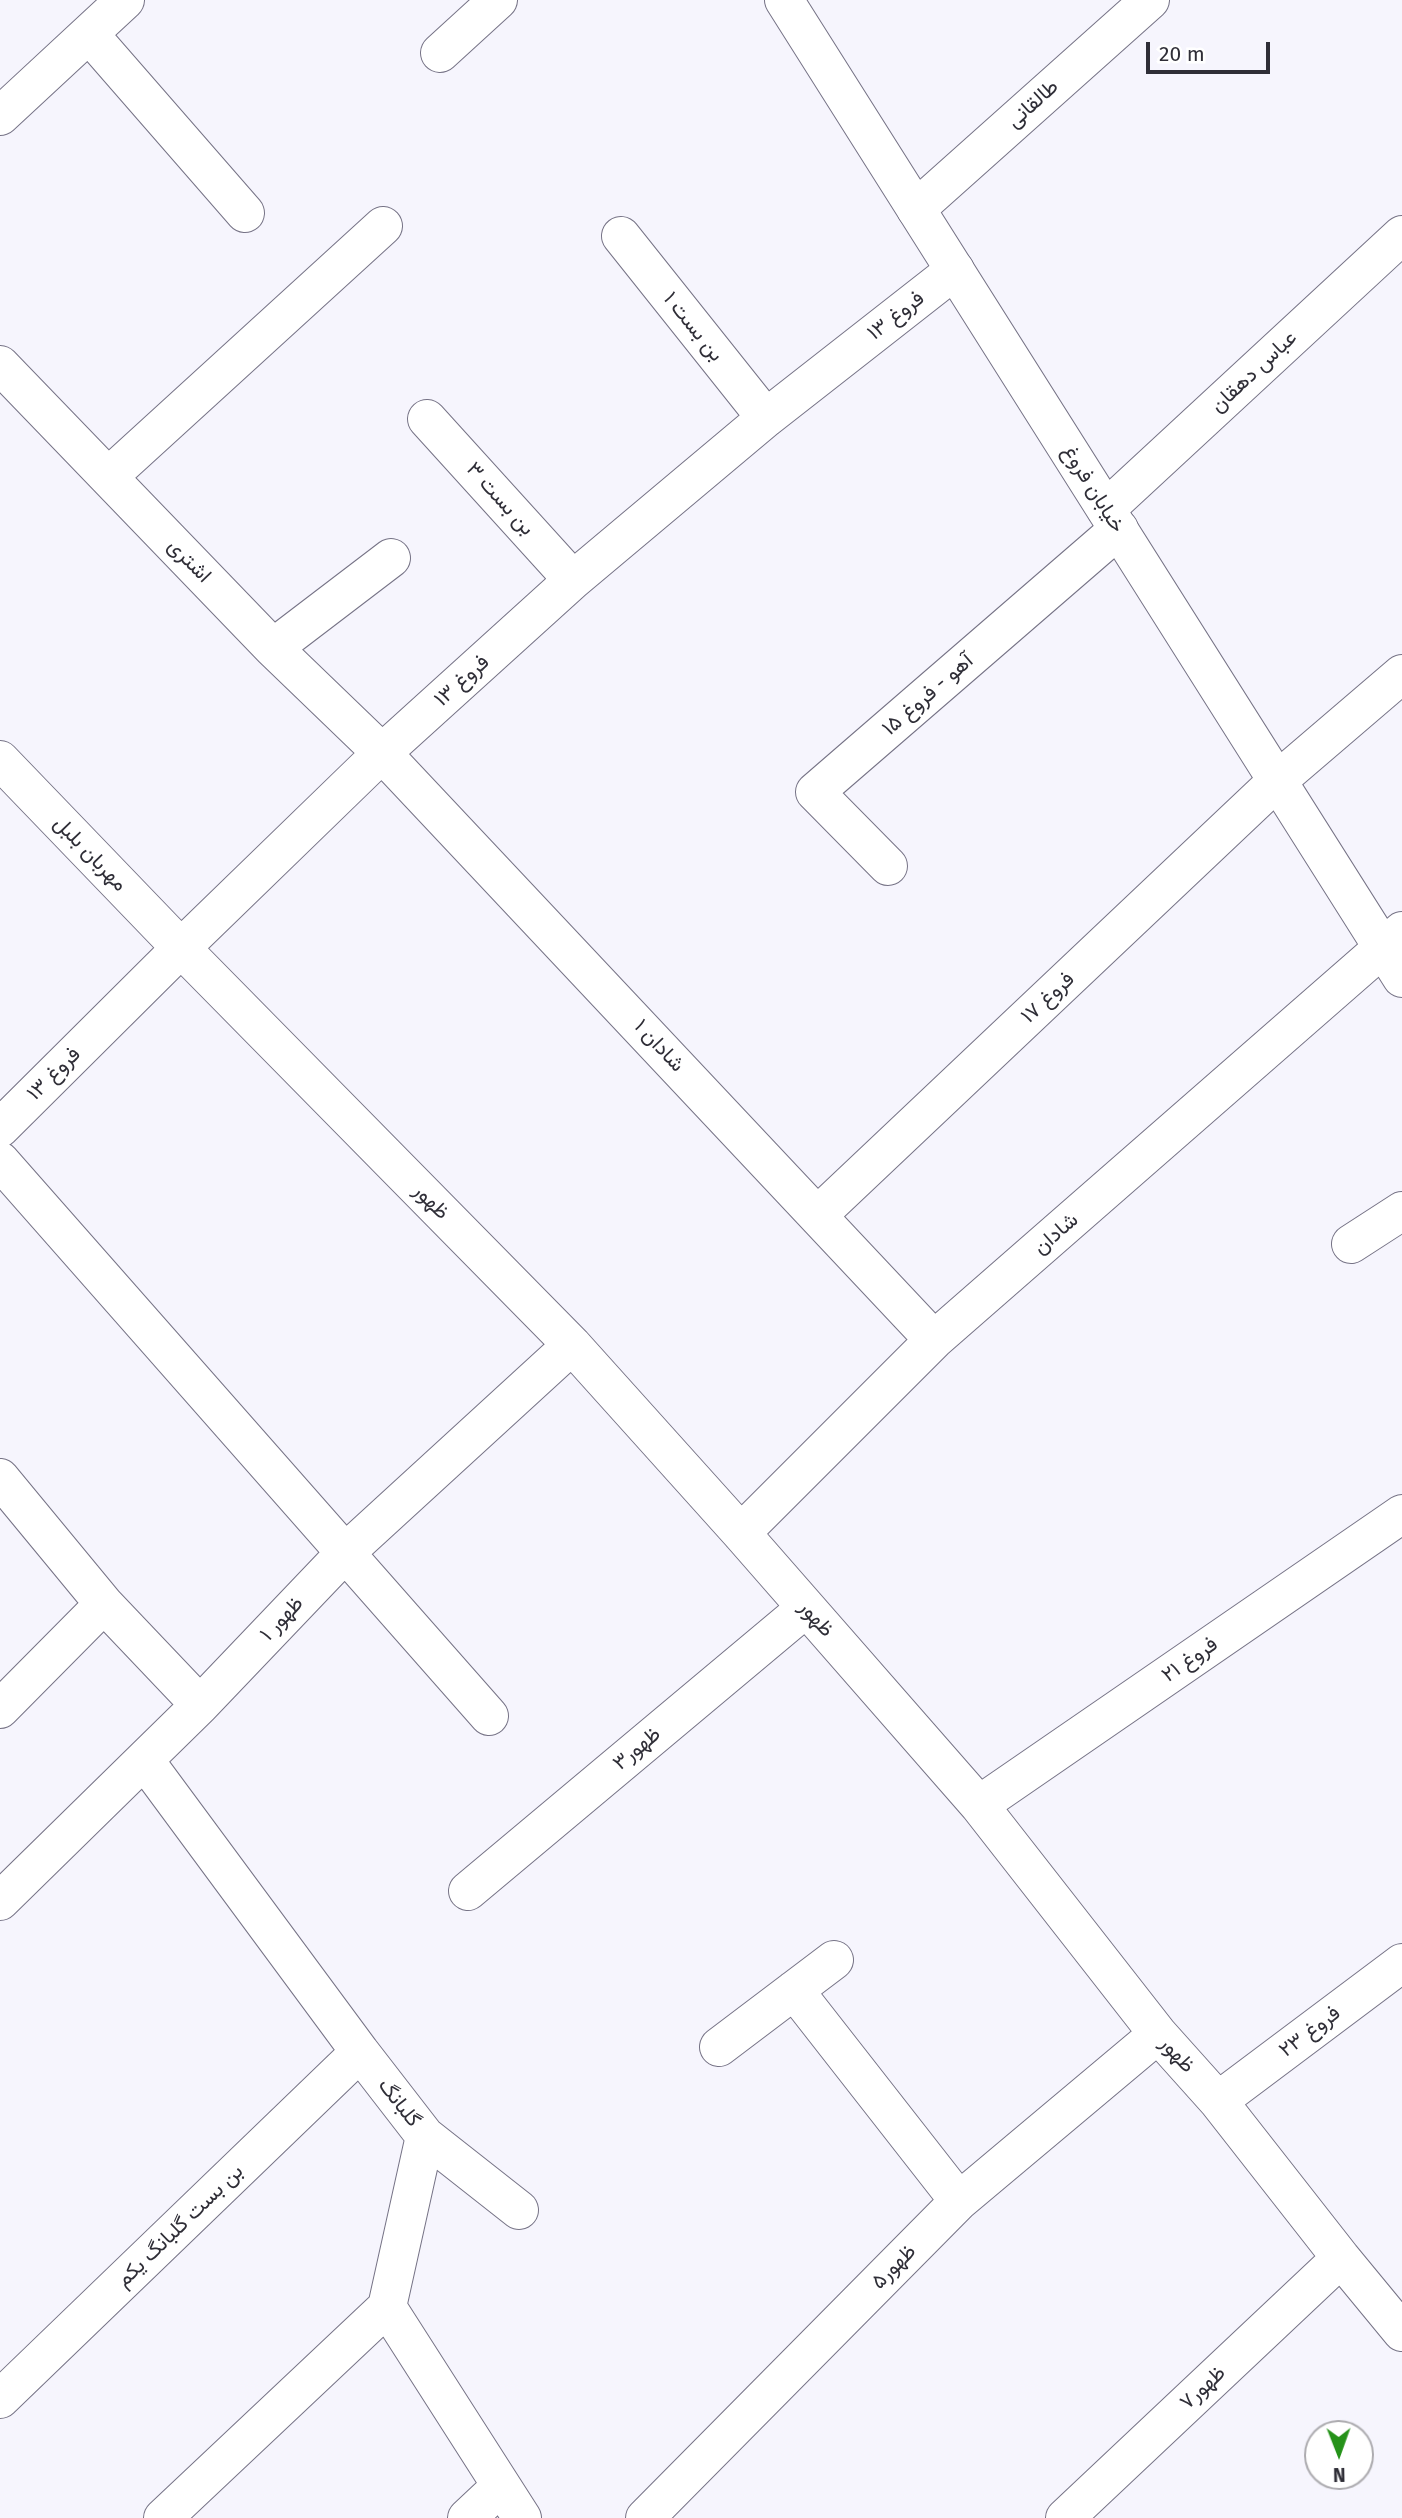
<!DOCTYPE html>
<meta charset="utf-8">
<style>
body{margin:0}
#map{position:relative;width:1402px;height:2518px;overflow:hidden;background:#f6f5fd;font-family:"Fira Sans",sans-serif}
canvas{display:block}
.north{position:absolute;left:1304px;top:2420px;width:70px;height:70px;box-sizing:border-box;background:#fff;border:2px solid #acabaf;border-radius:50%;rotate:179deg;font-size:19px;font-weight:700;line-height:28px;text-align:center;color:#2f2e37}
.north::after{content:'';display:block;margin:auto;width:24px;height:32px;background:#259219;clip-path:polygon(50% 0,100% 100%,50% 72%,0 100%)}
.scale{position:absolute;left:1146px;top:42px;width:124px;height:32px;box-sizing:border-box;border:4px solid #2f2e37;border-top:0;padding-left:9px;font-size:21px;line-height:24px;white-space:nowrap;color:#2f2e37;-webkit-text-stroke:5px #fff;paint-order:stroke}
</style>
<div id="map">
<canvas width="1402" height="2518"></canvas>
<div class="north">N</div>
<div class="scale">20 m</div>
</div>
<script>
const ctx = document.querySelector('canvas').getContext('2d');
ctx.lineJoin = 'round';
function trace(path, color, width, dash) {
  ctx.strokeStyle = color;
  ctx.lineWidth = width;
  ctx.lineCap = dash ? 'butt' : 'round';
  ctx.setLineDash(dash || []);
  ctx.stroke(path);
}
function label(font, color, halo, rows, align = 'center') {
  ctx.font = font + ' "Fira Sans",Vazirmatn,sans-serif';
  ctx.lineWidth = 7;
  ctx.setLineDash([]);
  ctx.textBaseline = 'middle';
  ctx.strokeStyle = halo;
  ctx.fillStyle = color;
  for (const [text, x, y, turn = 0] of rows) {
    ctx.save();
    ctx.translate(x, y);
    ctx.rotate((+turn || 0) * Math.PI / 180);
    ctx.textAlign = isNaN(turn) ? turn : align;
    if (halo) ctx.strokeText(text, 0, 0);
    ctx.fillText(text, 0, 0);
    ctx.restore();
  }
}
const street = new Path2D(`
 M 89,34 L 245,213
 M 440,53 L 498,0
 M 0,116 L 125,0
 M 916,209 L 1150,0
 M 621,236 L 766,418
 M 0,365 L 273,648 L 382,753 L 934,1340
 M 427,419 L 573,580
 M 108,477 L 383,226
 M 1106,509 L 1402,235
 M 273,648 L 391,558
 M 0,760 L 181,948 L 572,1345 L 741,1533 L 979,1805 L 1158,2034 L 1218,2101 L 1341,2258 L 1402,2332
 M 888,866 L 815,792 L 1119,529
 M 0,1128 L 181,948 L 382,753 L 573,580 L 766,418 L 955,270
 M 0,1161 L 489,1716
 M 818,1215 L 1277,781 L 1402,674
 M 1351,1244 L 1402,1211
 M 0,1478 L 104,1604 L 200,1705
 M 741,1533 L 934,1340 L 1402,931
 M 0,1709 L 104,1604
 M 145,1761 L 360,2052 L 425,2136 L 387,2307 L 522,2518
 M 979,1805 L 1402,1514
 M 468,1891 L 806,1608
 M 0,1901 L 200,1705 L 346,1552 L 572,1345
 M 794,1990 L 959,2201
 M 719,2047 L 834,1960
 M 1218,2101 L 1402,1963
 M 425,2136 L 519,2210
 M 0,2399 L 360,2052
 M 163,2518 L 387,2307
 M 467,2518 L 500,2487
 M 645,2518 L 959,2201 L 1158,2034
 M 1065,2518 L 1341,2258`);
const secondary = new Path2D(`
 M 784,0 L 1402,978`);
trace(street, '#767386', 40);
trace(secondary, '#767386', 40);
trace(street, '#fff', 38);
trace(secondary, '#fff', 38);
label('21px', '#2f2e37', '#fff', [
 ["طالقانی",1033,104,-42],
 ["فروغ ۱۳",896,316,-38],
 ["بن بست ۱",693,327,51],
 ["عباس دهقان",1254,372,-43],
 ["خیابان فروغ",1093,489,58],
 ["بن بست ۳",500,499,48],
 ["اشتری",189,561,46],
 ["فروغ ۱۳",462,681,-42],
 ["آهو - فروغ ۱۵",928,695,-41],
 ["مهربان بلبل",90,854,46],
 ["فروغ ۱۷",1048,998,-43],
 ["شادان ۱",659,1046,47],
 ["فروغ ۱۳",54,1074,-45],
 ["ظهور",431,1202,45],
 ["شادان",1056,1234,-41],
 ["ظهور ۱",282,1619,-47],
 ["ظهور",816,1619,49],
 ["فروغ ۲۱",1190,1660,-35],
 ["ظهور۳",637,1749,-40],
 ["فروغ ۲۳",1310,2032,-37],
 ["ظهور",1177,2055,48],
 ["گلبانگ",399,2103,52],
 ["بن بست گلبانگ یکم",180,2226,-44],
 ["ظهور۵",894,2267,-45],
 ["ظهور۷",1203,2388,-43]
]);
</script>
